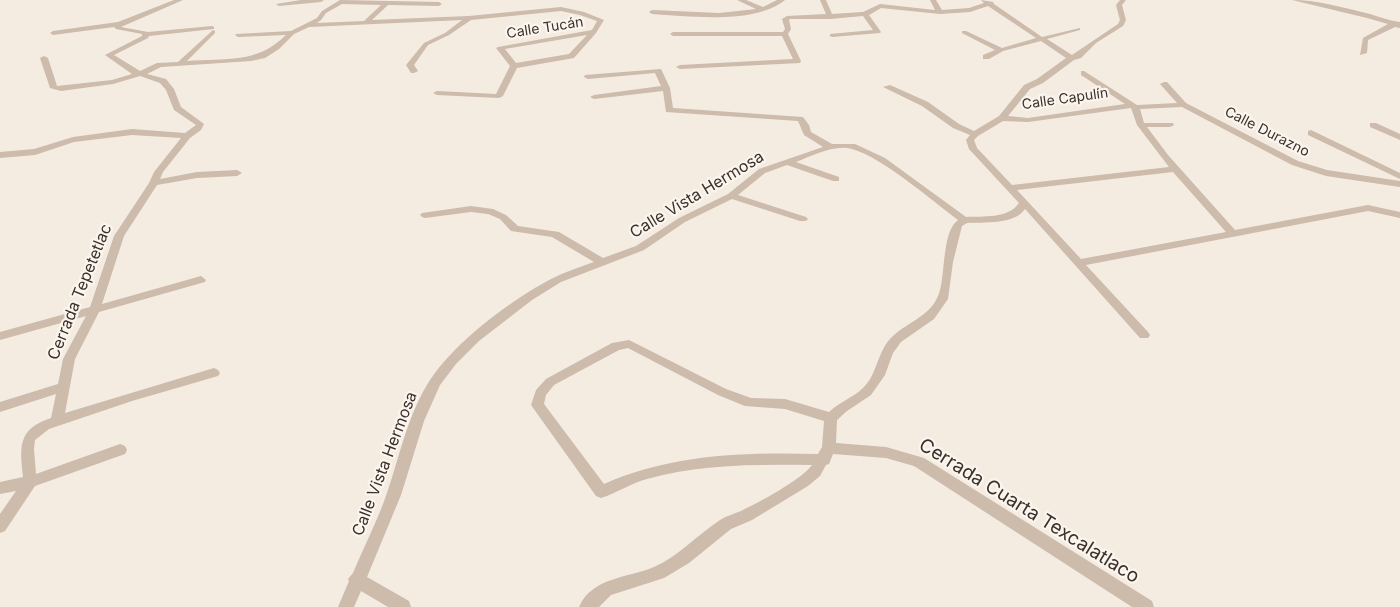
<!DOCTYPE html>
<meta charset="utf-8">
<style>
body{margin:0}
canvas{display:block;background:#f4ebe1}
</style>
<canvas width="1400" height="607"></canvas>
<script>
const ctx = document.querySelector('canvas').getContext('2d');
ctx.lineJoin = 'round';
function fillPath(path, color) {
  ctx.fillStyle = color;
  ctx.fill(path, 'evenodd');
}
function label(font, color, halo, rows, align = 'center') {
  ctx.font = font + ' Inter,sans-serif';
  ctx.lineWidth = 4.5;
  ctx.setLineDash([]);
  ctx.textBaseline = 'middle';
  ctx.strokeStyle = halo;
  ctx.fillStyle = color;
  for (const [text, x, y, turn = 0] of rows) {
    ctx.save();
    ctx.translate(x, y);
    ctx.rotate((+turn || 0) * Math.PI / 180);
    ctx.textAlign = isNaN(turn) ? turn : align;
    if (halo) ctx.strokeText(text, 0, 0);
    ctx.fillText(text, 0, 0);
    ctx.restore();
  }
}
fillPath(new Path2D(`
 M 174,0 L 183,0 L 121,27 L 148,32 L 212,26 L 214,27 L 214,29 L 149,36 L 148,38 L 114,55 L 140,71 L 157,63 L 178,62 L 213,30 L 215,31 L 215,33 L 187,61 C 226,58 257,64 286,35 L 238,37 L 235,35 L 236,34 L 291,31 L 317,18 L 322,11 L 340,0 L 439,2 L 442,4 L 439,6 L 388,5 L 372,20 L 469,16 L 561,7 L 584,12 L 604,20 L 596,33 L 574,58 L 517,68 L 503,96 L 499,98 L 437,95 L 433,93 L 437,91 L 496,94 L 510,66 L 496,48 L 498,47 L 592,30 L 597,21 L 580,15 L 561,11 L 471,20 L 449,35 L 428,45 L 414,65 L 418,71 L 414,73 L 411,73 L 406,65 L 424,43 L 445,33 L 462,20 L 309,27 L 294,34 L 279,49 L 265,58 L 251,61 L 161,67 L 147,74 L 166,79 L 174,89 L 181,107 L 204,124 L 201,130 L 190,138 L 163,172 L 160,179 L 197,172 L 237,170 L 242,173 L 237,176 L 197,178 L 157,185 L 124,236 L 102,304 L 201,276 L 206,280 L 205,282 L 99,312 L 75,359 L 65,413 L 214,368 L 218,370 L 220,373 L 218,376 L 132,401 L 49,429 L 35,440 L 34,449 L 36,474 L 120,444 L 125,446 L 127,450 L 125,454 L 35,486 L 5,531 L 0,533 L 0,514 L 16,491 L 0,494 L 0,482 L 23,477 C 20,447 17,429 51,418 L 56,394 L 0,412 L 0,402 L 58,384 L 63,359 L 86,316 L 0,340 L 0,332 L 90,307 L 114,236 L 149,183 L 154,172 L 181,138 L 132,135 L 74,142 L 35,155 L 0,158 L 0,152 L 34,149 L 73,137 L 132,129 L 185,133 L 196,125 L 174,110 L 166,90 L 160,83 L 140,76 L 113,84 L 61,91 L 50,88 L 40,58 L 44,56 L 48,58 L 57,86 L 112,80 L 132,74 L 105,55 L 142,36 L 142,34 L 116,29 L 114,27 L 53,35 L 50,33 L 53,31 L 118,22 ZM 342,4 L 381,5 L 364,21 L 317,23 L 321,20 L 326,13 ZM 587,35 L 569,54 L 516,63 L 505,49 Z
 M 301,0 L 324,0 L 321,2 L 279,6 L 276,4 Z
 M 737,0 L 746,0 L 763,7 L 777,0 L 785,0 C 754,25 690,16 652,14 L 649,12 L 652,10 L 719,13 L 756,9 Z
 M 820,0 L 826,0 L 832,14 L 863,12 L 880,4 L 935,10 L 930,0 L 936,0 L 942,10 L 969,8 L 984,3 L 981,0 L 993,2 L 994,4 L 1042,37 L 1080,28 L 1080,30 L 1047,39 L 1072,55 L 1118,24 L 1120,20 L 1116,5 L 1120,0 L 1126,0 L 1122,5 L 1126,20 L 1123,26 L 1096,43 L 1081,58 L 1074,60 L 1043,83 L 1030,89 L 1008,116 L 1028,118 L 1125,104 L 1081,75 L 1081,71 L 1084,71 L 1137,105 L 1177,103 L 1160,84 L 1164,82 L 1167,82 L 1186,103 L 1298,161 L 1327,170 L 1400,181 L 1400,187 L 1326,176 L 1292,165 L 1182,107 L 1140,109 L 1144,123 L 1173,123 L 1174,125 L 1170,127 L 1147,127 L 1168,155 L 1235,230 L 1368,205 L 1400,212 L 1400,218 L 1368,211 L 1086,265 L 1148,332 L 1150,335 L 1148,338 L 1140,338 L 1025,209 C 1014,225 983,222 967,223 L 962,226 L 953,262 L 948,299 L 934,319 L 901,342 L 893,353 L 885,375 L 871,395 L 847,411 L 837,420 L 836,443 L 886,447 L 924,458 L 1152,601 L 1154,607 L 1132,607 L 914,466 L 886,458 L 833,454 L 829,464 L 826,465 L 820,476 L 808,486 L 752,520 L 731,529 L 689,563 L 664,578 L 611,595 L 599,607 L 579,607 C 592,577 628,578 654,567 C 679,556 697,535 720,520 C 726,516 734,514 741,511 C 758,503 801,480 812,465 C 757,464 700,464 647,479 C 631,483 617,493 601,498 L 596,496 L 531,405 L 536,390 L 546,379 L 612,343 L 629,340 L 726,389 L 751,398 L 785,399 L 829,412 C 839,402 853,398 863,388 C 878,374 877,350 893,336 C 908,322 930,316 938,296 C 946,279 941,232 958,220 C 931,200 882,157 852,149 C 834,144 812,156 796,162 L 839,177 L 839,181 L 833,181 L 787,165 L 765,173 L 738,195 L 806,217 L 808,219 L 806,221 L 800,221 L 732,199 L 685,222 L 644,250 L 561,282 L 532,300 L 479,341 L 456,364 L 440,385 L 424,421 L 401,495 L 367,577 L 409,601 L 411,607 L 388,607 L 361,591 L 354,607 L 338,607 L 349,581 L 348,579 L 353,573 C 364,546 378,520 387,493 C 400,455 408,414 430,380 C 456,341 511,300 551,279 C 565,272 580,267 594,262 L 552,237 L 511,231 L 500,219 L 488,214 L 471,212 L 425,218 L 422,217 L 420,215 L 422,213 L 471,206 L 493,209 L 506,215 L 518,226 L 559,232 L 603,258 L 636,246 L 679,218 L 728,194 L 759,169 L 823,147 L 804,135 L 798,121 L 666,112 L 663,91 L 594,99 L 590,97 L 594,95 L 661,86 L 655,73 L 588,79 L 584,77 L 585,75 L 661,69 L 670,88 L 673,108 L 803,117 L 809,125 L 811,132 L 832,144 L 855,144 L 885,158 L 966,217 C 983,216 1008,219 1019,203 L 969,149 L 966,140 L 970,135 L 953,128 L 922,106 L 883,87 L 890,85 L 928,102 L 959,124 L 974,131 L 999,116 L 1024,85 L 1037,79 L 1066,58 L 1041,41 L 1003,51 L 989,59 L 983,59 L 983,55 L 995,50 L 962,33 L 962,31 L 966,31 L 1002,48 L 1036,38 L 988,6 L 970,12 L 940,14 L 881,8 L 869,15 L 881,32 L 880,33 L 832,37 L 830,36 L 830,34 L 873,30 L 863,16 L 830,19 L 790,19 L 789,20 L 791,29 L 788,34 L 801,61 L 800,63 L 680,69 L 676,67 L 680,65 L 793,59 L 782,36 L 673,36 L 670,34 L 673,32 L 783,32 L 785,29 L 782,19 L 787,16 L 826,14 ZM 1131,108 L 1137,125 L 1169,167 L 1012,185 L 977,148 L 974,140 L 978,136 L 1003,121 L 1028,122 ZM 1173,172 L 1226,232 L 1081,259 L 1017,190 ZM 628,348 L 718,395 L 745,406 L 785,409 L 824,421 L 822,447 L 818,454 C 745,452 671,454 604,484 L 544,404 L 546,395 L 554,385 L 619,350 Z
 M 1292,0 C 1317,0 1345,8 1370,14 C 1380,17 1390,21 1400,22 L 1400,28 L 1395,27 L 1368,40 L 1367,53 L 1360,55 L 1363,38 L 1388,24 L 1367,18 Z
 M 1370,123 L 1376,123 L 1400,134 L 1400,140 L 1370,127 Z
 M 1311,130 L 1400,173 L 1400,179 L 1308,135 L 1308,131 Z`), '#cdbbac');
label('14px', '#3b302b', '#fbf5ee', [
 ["Calle Tucán",545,28,-9],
 ["Calle Capulín",1065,99,-8],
 ["Calle Durazno",1267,132,27]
]);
label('16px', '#3b302b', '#fbf5ee', [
 ["Calle Vista Hermosa",697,195,-31],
 ["Cerrada Tepetetlac",80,292,-68],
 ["Calle Vista Hermosa",385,464,-69]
]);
label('19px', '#3b302b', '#fbf5ee', [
 ["Cerrada Cuarta Texcalatlaco",1029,511,32]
]);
</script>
